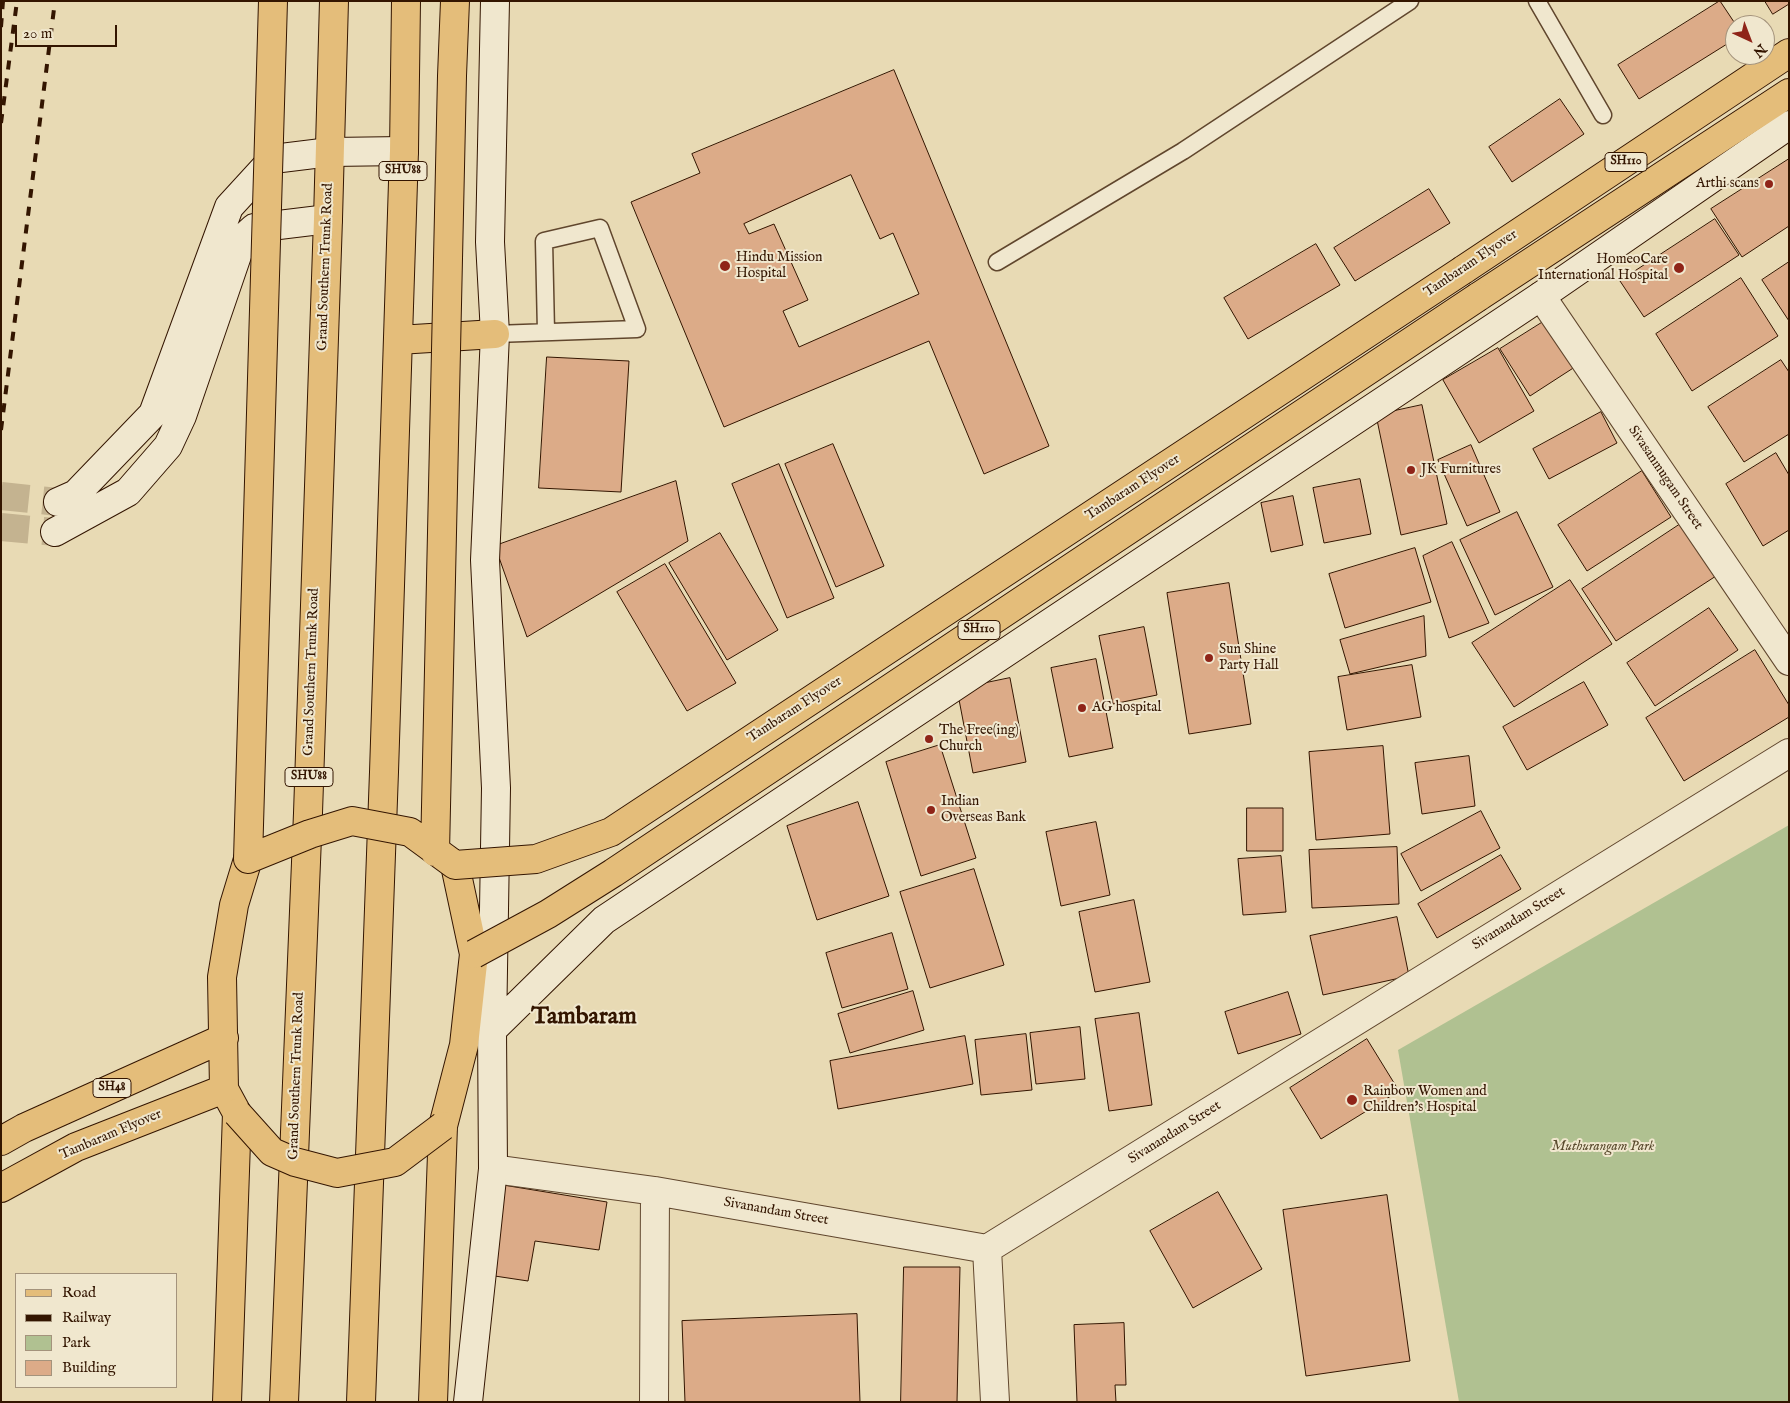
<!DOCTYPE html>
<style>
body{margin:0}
#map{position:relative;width:1790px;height:1403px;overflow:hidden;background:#e8dab4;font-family:"IM FELL English",serif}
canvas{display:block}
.frame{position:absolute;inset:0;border:2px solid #331500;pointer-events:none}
.legend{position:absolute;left:15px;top:1273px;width:162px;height:115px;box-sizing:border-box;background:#f0e7ce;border:1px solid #a4937c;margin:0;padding:6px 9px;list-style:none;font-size:15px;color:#331500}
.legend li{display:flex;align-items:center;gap:10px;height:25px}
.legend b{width:25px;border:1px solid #a4937c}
.north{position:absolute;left:1725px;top:15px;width:50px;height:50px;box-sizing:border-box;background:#f0e7ce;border:1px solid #a4937c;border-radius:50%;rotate:137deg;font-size:14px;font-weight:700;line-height:20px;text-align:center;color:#331500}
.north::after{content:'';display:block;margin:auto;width:18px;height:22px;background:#8f2418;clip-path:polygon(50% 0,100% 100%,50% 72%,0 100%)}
.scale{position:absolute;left:15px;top:25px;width:102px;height:22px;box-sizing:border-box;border:2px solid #331500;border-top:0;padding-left:6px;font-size:15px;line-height:18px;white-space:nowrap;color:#331500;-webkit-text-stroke:4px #f0e7ce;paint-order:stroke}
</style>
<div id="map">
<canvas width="1790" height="1403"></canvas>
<div class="frame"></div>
<ul class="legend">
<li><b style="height:6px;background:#e4bd7a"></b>Road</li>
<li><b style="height:6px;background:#331500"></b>Railway</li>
<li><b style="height:14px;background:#b0c191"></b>Park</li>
<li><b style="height:14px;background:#dcab88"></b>Building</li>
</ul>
<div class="north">N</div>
<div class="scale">20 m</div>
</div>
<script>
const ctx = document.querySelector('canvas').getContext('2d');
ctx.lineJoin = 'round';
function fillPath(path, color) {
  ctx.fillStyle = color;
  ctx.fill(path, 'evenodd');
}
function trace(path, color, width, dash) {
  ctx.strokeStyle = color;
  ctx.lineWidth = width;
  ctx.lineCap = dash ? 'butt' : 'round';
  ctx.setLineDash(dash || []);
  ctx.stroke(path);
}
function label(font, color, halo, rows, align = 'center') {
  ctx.font = font + ' "IM FELL English",serif';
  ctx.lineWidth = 4;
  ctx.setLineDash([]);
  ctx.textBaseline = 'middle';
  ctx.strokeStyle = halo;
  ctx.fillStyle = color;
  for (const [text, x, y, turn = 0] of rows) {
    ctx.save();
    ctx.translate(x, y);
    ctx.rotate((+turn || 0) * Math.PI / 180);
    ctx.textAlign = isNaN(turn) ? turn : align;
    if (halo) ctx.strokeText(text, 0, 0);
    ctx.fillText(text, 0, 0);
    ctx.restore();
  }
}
fillPath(new Path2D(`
 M 1789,825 L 1789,1402 L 1459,1402 L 1398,1050 Z`), '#b0c191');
const building = new Path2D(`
 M 1720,1 L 1736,25 L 1735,39 L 1639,99 L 1618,65 Z
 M 1765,1 L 1789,1 L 1789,4 L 1773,14 Z
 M 894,70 L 1049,446 L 984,474 L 929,341 L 724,427 L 631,202 L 700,173 L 692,154 ZM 851,175 L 880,239 L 893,233 L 919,294 L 799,347 L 783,311 L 808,300 L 774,224 L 749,234 L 744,224 Z
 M 1560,99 L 1584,134 L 1512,182 L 1489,147 Z
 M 1789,159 L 1789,226 L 1742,257 L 1711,209 Z
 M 1429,189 L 1450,223 L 1355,281 L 1334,248 Z
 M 1715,219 L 1739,255 L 1644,317 L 1620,281 Z
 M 1316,244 L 1340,285 L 1248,339 L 1224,298 Z
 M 1789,262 L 1789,321 L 1762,280 Z
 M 1741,278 L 1778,336 L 1692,391 L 1656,334 Z
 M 1551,317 L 1581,363 L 1530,396 L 1500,349 Z
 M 1498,348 L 1534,411 L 1479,443 L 1443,380 Z
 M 547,357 L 629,361 L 621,492 L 539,488 Z
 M 1781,360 L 1789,372 L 1789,434 L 1744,462 L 1708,407 Z
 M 1422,405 L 1447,524 L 1401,535 L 1376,415 Z
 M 1601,412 L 1617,443 L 1549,479 L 1533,449 Z
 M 833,444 L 884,566 L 836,587 L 785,464 Z
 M 1471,445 L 1500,512 L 1467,526 L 1438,460 Z
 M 1776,453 L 1789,475 L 1789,530 L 1763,546 L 1726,484 Z
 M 779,464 L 834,598 L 787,618 L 732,484 Z
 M 1642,471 L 1671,517 L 1587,571 L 1558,525 Z
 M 1360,479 L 1371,534 L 1324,543 L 1313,488 Z
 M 676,481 L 688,541 L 527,637 L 495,546 Z
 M 1293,496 L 1303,545 L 1271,552 L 1261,503 Z
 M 1517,512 L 1553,587 L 1495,615 L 1460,540 Z
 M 1682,523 L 1716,576 L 1616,641 L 1582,589 Z
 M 720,533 L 778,630 L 727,660 L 669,563 Z
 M 1452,542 L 1489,623 L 1449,638 L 1423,556 Z
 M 1415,548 L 1431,602 L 1345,628 L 1329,574 Z
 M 665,564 L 736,683 L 687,711 L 617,592 Z
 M 1570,580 L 1612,644 L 1514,707 L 1472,643 Z
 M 1229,583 L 1251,724 L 1189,734 L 1167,593 Z
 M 1709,608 L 1738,650 L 1655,706 L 1627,663 Z
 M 1424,616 L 1426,656 L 1350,674 L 1340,640 Z
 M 1144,627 L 1157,695 L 1113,704 L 1099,636 Z
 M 1755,650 L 1789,705 L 1789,717 L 1684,781 L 1646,718 Z
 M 1096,659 L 1113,748 L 1069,757 L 1051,668 Z
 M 1412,665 L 1421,717 L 1347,730 L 1338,677 Z
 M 1010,678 L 1026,762 L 973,773 L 957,689 Z
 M 1584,682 L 1608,725 L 1527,770 L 1503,727 Z
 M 940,745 L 976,858 L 921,876 L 886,762 Z
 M 1383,746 L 1390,834 L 1316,840 L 1309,752 Z
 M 1469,756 L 1475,806 L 1422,814 L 1415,763 Z
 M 858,802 L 889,896 L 817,920 L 787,826 Z
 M 1247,808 L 1283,808 L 1283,851 L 1247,851 Z
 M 1481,811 L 1500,848 L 1421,891 L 1401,854 Z
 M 1096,822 L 1110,895 L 1061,906 L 1046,832 Z
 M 1397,847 L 1399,904 L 1312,908 L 1309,850 Z
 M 1501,855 L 1521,889 L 1437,938 L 1418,904 Z
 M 1281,856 L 1286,912 L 1243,915 L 1238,859 Z
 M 974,869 L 1004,965 L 930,988 L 900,892 Z
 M 1134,900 L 1150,982 L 1095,992 L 1079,912 Z
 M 1397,917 L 1409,976 L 1323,995 L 1310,936 Z
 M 892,933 L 908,989 L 842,1008 L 826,953 Z
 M 913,991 L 924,1030 L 850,1053 L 838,1014 Z
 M 1288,992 L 1301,1034 L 1238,1054 L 1225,1012 Z
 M 1139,1013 L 1152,1105 L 1109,1111 L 1095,1019 Z
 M 1080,1027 L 1085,1079 L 1036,1084 L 1030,1033 Z
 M 1026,1034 L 1032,1090 L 981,1095 L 975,1040 Z
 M 965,1036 L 973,1084 L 838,1109 L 830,1061 Z
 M 1367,1039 L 1399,1091 L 1321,1139 L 1290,1088 Z
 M 503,1185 L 607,1202 L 599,1250 L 535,1241 L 528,1281 L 488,1275 Z
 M 1218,1192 L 1262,1269 L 1193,1308 L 1150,1231 Z
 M 1387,1195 L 1410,1361 L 1306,1376 L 1283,1210 Z
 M 904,1267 L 960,1267 L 957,1402 L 901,1402 Z
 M 857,1314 L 860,1402 L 685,1402 L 682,1321 Z
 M 1124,1323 L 1126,1385 L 1115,1385 L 1116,1402 L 1077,1402 L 1074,1325 Z`);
fillPath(building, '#dcab88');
trace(building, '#331500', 1);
trace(new Path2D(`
 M 1,496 L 58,502
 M 1,527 L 55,532`), '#c4b390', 28, [28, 14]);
const lane = new Path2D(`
 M 1537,1 L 1603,115
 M 997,262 L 1183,151 L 1410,1
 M 495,334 L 637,329 L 600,228 L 544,241 L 546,332`);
const street = new Path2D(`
 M 1541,296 L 1789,661
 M 493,1169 L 655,1191 L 987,1249 L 1789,753
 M 987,1249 L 995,1402
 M 654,1402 L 655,1191`);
const secondary = new Path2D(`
 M 58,502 L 76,494 L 153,414 L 229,207 L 273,159 L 330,152 L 404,151
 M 55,532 L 128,492 L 168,446 L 182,416 L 243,238 L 254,228 L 328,219
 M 492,1030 L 604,920 L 1541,296 L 1789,125
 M 468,1402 L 493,1169 L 492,1030 L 496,788 L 485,560 L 495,334 L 490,242 L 495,1`);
const primary = new Path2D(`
 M 1463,270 L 1789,53
 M 1478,297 L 1789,93
 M 398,340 L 495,334
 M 1,1141 L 24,1128 L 224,1038
 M 1,1188 L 76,1147 L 224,1089
 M 227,1402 L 237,1113 L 224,1089 L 222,977 L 234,905 L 248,859
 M 284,1402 L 308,813 L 328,219 L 334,1
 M 361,1402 L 384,772 L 404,151 L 406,1
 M 433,1402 L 443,1126 L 464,1045 L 474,954 L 455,865`);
trace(lane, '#60462d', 19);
trace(street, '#60462d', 30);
trace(secondary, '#331500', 30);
trace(primary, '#331500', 30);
trace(lane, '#f0e7ce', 16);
trace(street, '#f0e7ce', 28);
trace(secondary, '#f0e7ce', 28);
trace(primary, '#e4bd7a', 28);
trace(new Path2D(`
 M 1,27 L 3,1
 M 1,123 L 17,1
 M 1,430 L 55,1`), '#331500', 4, [9, 9]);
const primaryBridge = new Path2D(`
 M 273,1 L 248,859 L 310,834 L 352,821 L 410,832 L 455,865 L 536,859 L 611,832 L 1463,270
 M 435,852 L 452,76 L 455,1
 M 474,954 L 548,914 L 613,873 L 1478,297
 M 237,1113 L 272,1152 L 295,1162 L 337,1173 L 395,1162 L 443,1126`);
trace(primaryBridge, '#331500', 30, []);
trace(primaryBridge, '#e4bd7a', 28);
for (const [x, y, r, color] of [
 [1769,184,5,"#8f2418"],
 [725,266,6,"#8f2418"],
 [1679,268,6,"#8f2418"],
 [1411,470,5,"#8f2418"],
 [1209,658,5,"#8f2418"],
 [1082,708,5,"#8f2418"],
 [929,739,5,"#8f2418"],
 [931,810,5,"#8f2418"],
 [1352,1100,6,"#8f2418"]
]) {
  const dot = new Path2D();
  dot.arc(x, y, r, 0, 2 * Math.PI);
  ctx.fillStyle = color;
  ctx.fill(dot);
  trace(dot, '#f0e7ce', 2);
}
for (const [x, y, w] of [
 [1626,162,42],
 [403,171,48],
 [979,630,42],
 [309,777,48],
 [112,1088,38]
]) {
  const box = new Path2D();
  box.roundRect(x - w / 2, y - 9.5, w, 19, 4);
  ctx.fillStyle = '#f0e7ce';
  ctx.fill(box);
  trace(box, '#331500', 1);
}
label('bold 12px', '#331500', null, [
 ["SH110",1626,162],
 ["SHU88",403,171],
 ["SH110",979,630],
 ["SHU88",309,777],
 ["SH48",112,1088]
]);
label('14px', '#331500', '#f0e7ce', [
 ["Arthi scans",1759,184,"right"],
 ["Hindu Mission",736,258],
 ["Hospital",736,274],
 ["HomeoCare",1668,260,"right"],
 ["International Hospital",1668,276,"right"],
 ["JK Furnitures",1421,470],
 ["Sun Shine",1219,650],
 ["Party Hall",1219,666],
 ["AG hospital",1092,708],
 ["The Free(ing)",939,731],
 ["Church",939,747],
 ["Indian",941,802],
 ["Overseas Bank",941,818],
 ["Rainbow Women and",1363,1092],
 ["Children's Hospital",1363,1108]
], 'left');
label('14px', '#331500', '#f0e7ce', [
 ["Tambaram Flyover",1471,264,-34],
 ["Grand Southern Trunk Road",326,267,-88],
 ["Sivasanmugam Street",1665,478,56],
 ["Tambaram Flyover",1133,488,-33],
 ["Grand Southern Trunk Road",312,672,-88],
 ["Tambaram Flyover",795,710,-33],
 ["Sivanandam Street",1519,919,-32],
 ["Grand Southern Trunk Road",297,1076,-88],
 ["Sivanandam Street",1175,1133,-32],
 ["Tambaram Flyover",111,1135,-23],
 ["Sivanandam Street",776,1212,10]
]);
label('italic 14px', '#58492c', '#f0e7ce', [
 ["Muthurangam Park",1603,1147]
]);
label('bold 24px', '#331500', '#f0e7ce', [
 ["Tambaram",584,1018]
]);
</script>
